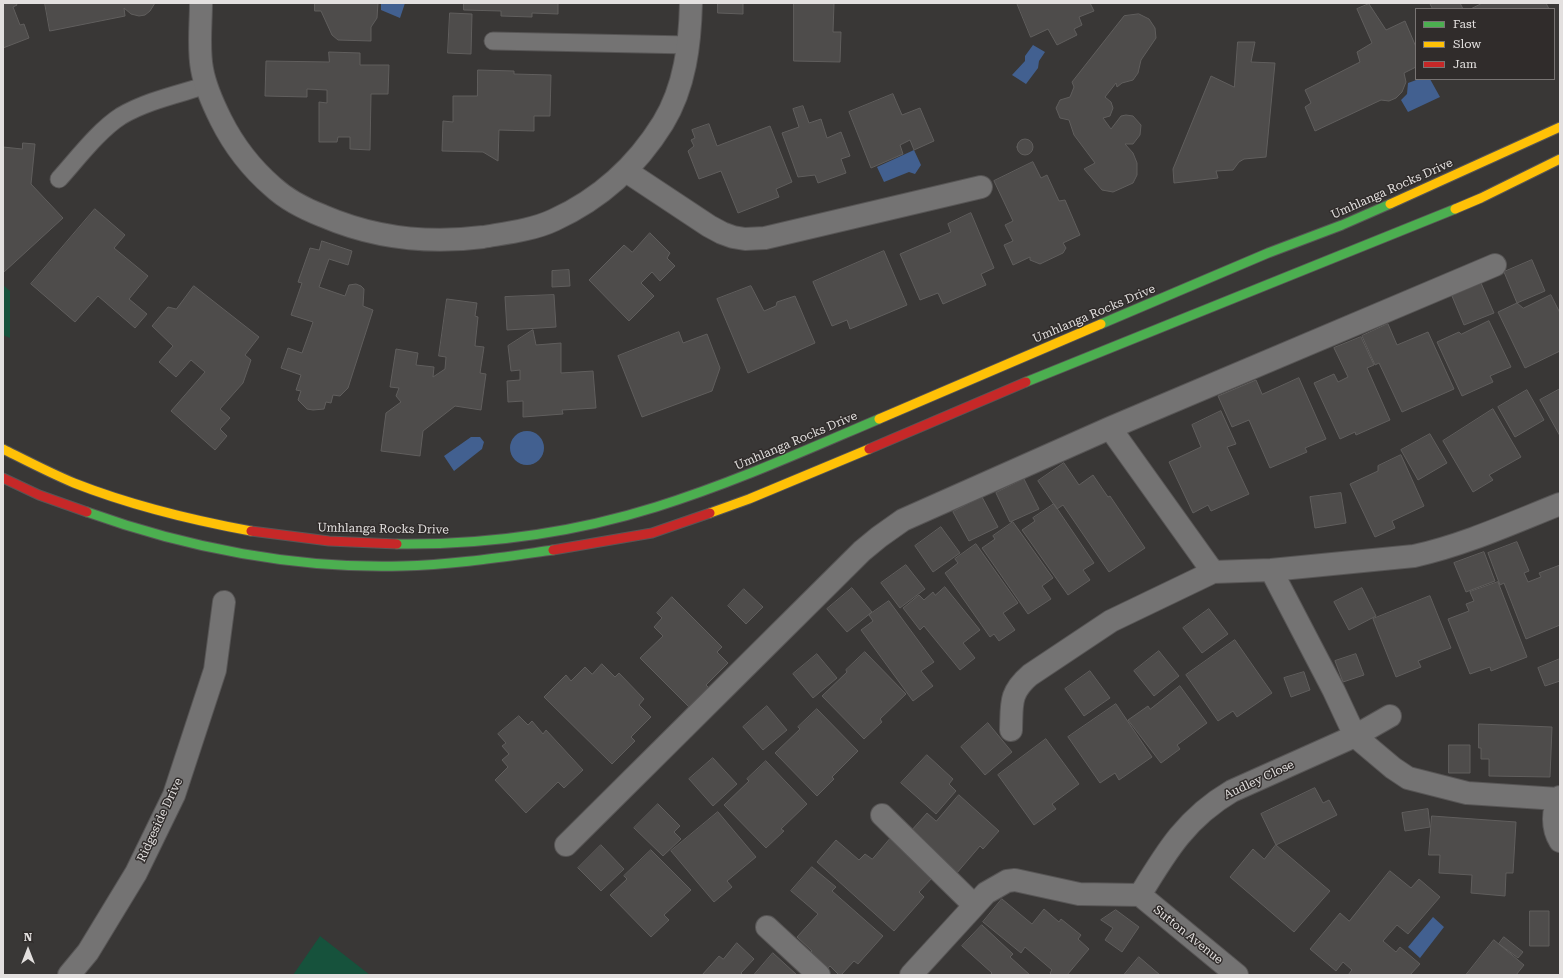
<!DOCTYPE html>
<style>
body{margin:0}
#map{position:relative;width:1563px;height:978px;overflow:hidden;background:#393736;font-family:"Roboto Serif",serif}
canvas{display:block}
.frame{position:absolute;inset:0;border:4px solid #e3e0df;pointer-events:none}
.legend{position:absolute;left:1415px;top:8px;width:140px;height:72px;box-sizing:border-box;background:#302c2b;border:1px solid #787473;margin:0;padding:5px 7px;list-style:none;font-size:12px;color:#e3e0df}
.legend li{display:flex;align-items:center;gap:8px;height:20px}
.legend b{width:20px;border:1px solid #787473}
.north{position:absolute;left:8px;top:930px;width:40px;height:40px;-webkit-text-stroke:3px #302c2b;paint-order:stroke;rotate:0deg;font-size:11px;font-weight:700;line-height:16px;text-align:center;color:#e3e0df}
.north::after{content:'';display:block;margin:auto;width:14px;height:18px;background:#e3e0df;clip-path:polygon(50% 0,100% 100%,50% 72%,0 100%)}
</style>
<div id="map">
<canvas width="1563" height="978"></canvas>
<div class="frame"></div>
<ul class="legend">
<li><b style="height:5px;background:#4caf50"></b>Fast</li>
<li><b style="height:5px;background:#ffc107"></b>Slow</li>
<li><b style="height:5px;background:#c62828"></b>Jam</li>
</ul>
<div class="north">N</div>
</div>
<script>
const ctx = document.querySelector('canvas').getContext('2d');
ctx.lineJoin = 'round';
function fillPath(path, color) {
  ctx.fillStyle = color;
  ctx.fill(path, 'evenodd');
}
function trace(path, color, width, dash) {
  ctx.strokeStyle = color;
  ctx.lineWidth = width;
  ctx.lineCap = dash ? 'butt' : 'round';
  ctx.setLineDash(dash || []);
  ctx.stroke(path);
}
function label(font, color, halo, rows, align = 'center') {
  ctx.font = font + ' "Roboto Serif",serif';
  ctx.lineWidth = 3;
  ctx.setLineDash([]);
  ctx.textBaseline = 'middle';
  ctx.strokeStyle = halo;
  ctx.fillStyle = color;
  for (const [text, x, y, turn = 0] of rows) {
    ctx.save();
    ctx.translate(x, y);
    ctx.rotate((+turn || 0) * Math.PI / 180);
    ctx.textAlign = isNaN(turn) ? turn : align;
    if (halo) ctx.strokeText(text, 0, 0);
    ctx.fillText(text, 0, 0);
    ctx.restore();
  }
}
fillPath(new Path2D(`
 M 3,285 L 10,291 L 10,338 L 3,335 Z
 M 320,936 L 370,975 L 293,975 Z`), '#16523c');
fillPath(new Path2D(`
 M 381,3 L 405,3 L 400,18 L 381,10 Z
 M 1033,45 L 1045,52 L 1039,61 L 1038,68 L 1026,84 L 1012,75 L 1025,61 L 1025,56 Z
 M 1419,79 L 1430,79 L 1440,97 L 1408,112 L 1401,100 L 1407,94 L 1408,83 Z
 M 914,150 L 921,165 L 915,174 L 909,172 L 884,182 L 877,167 Z
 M510 448a17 17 0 1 1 34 0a17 17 0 1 1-34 0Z
 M 471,437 L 480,437 L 484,442 L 482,449 L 454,471 L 444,456 Z
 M 1433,917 L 1444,927 L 1420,958 L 1408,947 Z`), '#426090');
const building = new Path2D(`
 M 3,3 L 16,3 L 17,5 L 13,7 L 20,25 L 24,24 L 29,38 L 3,48 Z
 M 45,3 L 155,3 L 150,11 L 145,15 L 139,16 L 131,14 L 124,8 L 125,16 L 50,31 Z
 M 315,3 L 378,3 L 377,18 L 371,27 L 371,41 L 338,40 L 332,35 L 321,11 L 315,11 Z
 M 464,3 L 558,3 L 558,14 L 532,13 L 532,17 L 501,16 L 501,11 L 464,10 Z
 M 718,3 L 743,3 L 743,14 L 718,13 Z
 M 794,3 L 834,3 L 833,32 L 841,32 L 840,62 L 794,61 Z
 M 1017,3 L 1090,3 L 1094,11 L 1079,17 L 1082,25 L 1074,29 L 1077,35 L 1057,45 L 1048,29 L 1031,37 Z
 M 1430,3 L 1460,3 L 1463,9 L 1433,9 Z
 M 1483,3 L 1546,3 L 1549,9 L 1471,9 Z
 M 1369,4 L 1386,30 L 1405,21 L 1416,47 L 1416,67 L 1404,73 L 1406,82 L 1402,92 L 1396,98 L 1389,101 L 1381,100 L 1315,131 L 1305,107 L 1311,103 L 1305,90 L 1360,62 L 1357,52 L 1372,43 L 1357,9 Z
 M 450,13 L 472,14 L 471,54 L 448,53 Z
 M 1139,14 L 1149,19 L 1155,28 L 1156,38 L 1141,60 L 1138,73 L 1133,80 L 1122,83 L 1117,87 L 1116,83 L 1105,97 L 1111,102 L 1113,108 L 1110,116 L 1103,118 L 1111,129 L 1121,116 L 1126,115 L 1133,116 L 1141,125 L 1140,135 L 1133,144 L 1125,144 L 1133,153 L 1137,163 L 1137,175 L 1133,183 L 1122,188 L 1113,192 L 1102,190 L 1084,169 L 1095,163 L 1074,135 L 1069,120 L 1060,118 L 1056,108 L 1060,100 L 1070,97 L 1074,87 L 1072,82 L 1124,16 Z
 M 1238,42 L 1255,42 L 1251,62 L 1275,63 L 1266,157 L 1244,159 L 1239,162 L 1233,170 L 1216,171 L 1218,178 L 1174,183 L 1173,169 L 1211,76 L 1234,87 Z
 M 329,52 L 360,53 L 360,65 L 389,65 L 388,94 L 371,94 L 370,150 L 350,149 L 350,137 L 338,137 L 337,142 L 319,142 L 319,102 L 327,103 L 327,90 L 307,89 L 307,97 L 265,96 L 266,61 L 329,62 Z
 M 478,70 L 514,71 L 514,74 L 551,75 L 550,116 L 534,116 L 534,131 L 499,130 L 498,161 L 483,152 L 442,151 L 443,121 L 453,122 L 453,96 L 477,96 Z
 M 893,94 L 902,115 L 920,108 L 934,141 L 914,150 L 910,140 L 900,145 L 903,154 L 871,168 L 849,112 Z
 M 803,106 L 809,123 L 821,119 L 827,138 L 841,132 L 850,156 L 841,159 L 846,173 L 818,183 L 815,175 L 798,177 L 782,133 L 799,127 L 793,109 Z
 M 709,124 L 717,146 L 770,126 L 792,182 L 776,189 L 779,197 L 738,213 L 721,171 L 699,179 L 688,151 L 694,146 L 691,140 L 695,138 L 692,130 Z
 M1017 147a8 8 0 1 1 16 0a8 8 0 1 1-16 0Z
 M 23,143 L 35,144 L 31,184 L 63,218 L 4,272 L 3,147 L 22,149 Z
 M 1033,162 L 1041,178 L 1047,175 L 1059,201 L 1065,200 L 1080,235 L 1063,243 L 1066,248 L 1063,253 L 1040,264 L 1030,260 L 1030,257 L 1013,265 L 1004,245 L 1013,241 L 1005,225 L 1013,221 L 994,181 Z
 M 95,209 L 125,235 L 114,248 L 148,276 L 129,299 L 147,314 L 135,328 L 98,296 L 75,322 L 31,284 Z
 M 971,213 L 994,268 L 981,274 L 986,285 L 943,304 L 938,293 L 920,300 L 900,254 L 951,232 L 948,224 Z
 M 650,233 L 670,253 L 667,258 L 675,266 L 660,281 L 652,272 L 641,283 L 654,296 L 629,321 L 589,280 L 624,245 L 632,252 Z
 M 322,241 L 352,251 L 348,265 L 329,259 L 319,287 L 345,296 L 349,285 L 356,284 L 361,286 L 364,289 L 363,306 L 373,310 L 348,388 L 340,396 L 333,395 L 331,403 L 326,402 L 324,409 L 313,410 L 307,409 L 298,400 L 301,391 L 296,390 L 301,375 L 281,368 L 288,348 L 302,353 L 313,322 L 291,315 L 302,283 L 298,282 L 310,248 L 319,250 Z
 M 884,251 L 907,305 L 850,329 L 847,320 L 832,326 L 813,282 Z
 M 1532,260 L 1545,291 L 1517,303 L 1504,272 Z
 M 569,270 L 570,286 L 552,287 L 552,271 Z
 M 1481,283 L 1494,313 L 1464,325 L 1452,296 Z
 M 194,286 L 259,337 L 245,355 L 251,360 L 243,383 L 220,409 L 230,418 L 220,429 L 227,436 L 215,450 L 171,411 L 205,372 L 191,360 L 176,377 L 159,362 L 173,346 L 152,326 L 168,307 L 176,309 Z
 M 751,286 L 764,311 L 776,306 L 777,302 L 795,296 L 815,343 L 748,373 L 717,299 Z
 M 554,295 L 556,327 L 507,330 L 505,297 Z
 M 1551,295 L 1560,313 L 1560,351 L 1525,368 L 1498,312 L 1517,303 L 1523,308 Z
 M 447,299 L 477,303 L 475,316 L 478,317 L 475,346 L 484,347 L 480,373 L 486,374 L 481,410 L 455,406 L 423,431 L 420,456 L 381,451 L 386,413 L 401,402 L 396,396 L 399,388 L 390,387 L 396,349 L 418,353 L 416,365 L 434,367 L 433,377 L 445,369 L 446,357 L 439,356 Z
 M 1489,321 L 1511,367 L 1490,376 L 1493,382 L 1462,396 L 1437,342 L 1459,332 L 1461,334 Z
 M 1388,324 L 1397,345 L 1428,332 L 1454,389 L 1402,412 L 1379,363 L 1375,365 L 1362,336 Z
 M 533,330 L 536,345 L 561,343 L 561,373 L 593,371 L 596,408 L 562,410 L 563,414 L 523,417 L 523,401 L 508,402 L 507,381 L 520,380 L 520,370 L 511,371 L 508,346 Z
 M 679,332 L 683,343 L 707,334 L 720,368 L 712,391 L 642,417 L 618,356 Z
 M 1361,337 L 1374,365 L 1367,368 L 1390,420 L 1356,435 L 1355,432 L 1340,439 L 1314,383 L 1334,374 L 1338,382 L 1348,377 L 1334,348 Z
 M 1299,378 L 1326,439 L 1305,448 L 1307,452 L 1270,468 L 1249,420 L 1232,427 L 1218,396 L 1256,380 L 1262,394 Z
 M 1560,389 L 1560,436 L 1540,400 Z
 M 1527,390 L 1544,420 L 1515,437 L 1498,407 Z
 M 1493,409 L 1521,457 L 1489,475 L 1493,480 L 1473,492 L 1443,441 Z
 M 1221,411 L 1236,444 L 1227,447 L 1249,494 L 1211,511 L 1208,505 L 1193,513 L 1169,462 L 1201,447 L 1192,425 Z
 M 1430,434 L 1447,463 L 1418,480 L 1401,450 Z
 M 1401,455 L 1424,506 L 1392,521 L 1395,528 L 1375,537 L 1350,484 L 1378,471 L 1378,466 Z
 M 1064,463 L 1079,485 L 1093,475 L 1108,497 L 1110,496 L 1145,548 L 1109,572 L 1063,505 L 1057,509 L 1038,481 Z
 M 1024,479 L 1039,509 L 1010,522 L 996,493 Z
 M 1341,493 L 1346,523 L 1315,528 L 1310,497 Z
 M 982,497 L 998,527 L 969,541 L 953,512 Z
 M 1054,504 L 1094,563 L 1083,570 L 1090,580 L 1068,595 L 1022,530 L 1035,521 L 1033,518 Z
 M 1013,522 L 1053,578 L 1042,586 L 1051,599 L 1028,614 L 982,548 L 995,539 L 993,536 Z
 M 941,527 L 960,553 L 933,572 L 915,546 Z
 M 1517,542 L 1529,571 L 1524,573 L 1528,582 L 1541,577 L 1539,573 L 1560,565 L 1560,625 L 1526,639 L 1504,583 L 1500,585 L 1488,553 Z
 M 976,544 L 1018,603 L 1003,613 L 1015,630 L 999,641 L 994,634 L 990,637 L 945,573 L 958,563 L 955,559 Z
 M 1484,552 L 1495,581 L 1466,592 L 1454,563 Z
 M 906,565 L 925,589 L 900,608 L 881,583 Z
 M 1498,582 L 1527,657 L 1491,671 L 1490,667 L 1470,674 L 1448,619 L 1469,611 L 1466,604 L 1474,601 L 1470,592 Z
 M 945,587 L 980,630 L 963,643 L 975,658 L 960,670 L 924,626 L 920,630 L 903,608 L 919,595 L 924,600 L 933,592 L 935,595 Z
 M 852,588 L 872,612 L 847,632 L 827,609 Z
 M 1362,588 L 1376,616 L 1349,630 L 1334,602 Z
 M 744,589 L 763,607 L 746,624 L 728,606 Z
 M 1430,596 L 1451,648 L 1418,661 L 1421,667 L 1396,677 L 1373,619 Z
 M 672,597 L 722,647 L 717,652 L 728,663 L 706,685 L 711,690 L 691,709 L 640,658 L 663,636 L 654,627 L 662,618 L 657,613 Z
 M 889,601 L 934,662 L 921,671 L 933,686 L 913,701 L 861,630 L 873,621 L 869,615 Z
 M 1209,609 L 1228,634 L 1202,653 L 1183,628 Z
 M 1235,640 L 1272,693 L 1237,717 L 1233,711 L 1218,721 L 1186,675 Z
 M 1159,651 L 1179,676 L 1154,696 L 1134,671 Z
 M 865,652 L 906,694 L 880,719 L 882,722 L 864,739 L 822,696 L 847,672 L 846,670 Z
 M 817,654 L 837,678 L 813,698 L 793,674 Z
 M 1356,654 L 1364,675 L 1343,682 L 1335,661 Z
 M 1560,659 L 1560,681 L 1545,686 L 1538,668 Z
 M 602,664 L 615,677 L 619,673 L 644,699 L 639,705 L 651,717 L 631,737 L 635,741 L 612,764 L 544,697 L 566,675 L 571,681 L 585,667 L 592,674 Z
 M 1090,671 L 1110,698 L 1084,716 L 1065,689 Z
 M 1304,672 L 1310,690 L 1291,697 L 1284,678 Z
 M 1180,686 L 1207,723 L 1177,745 L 1180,749 L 1161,763 L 1128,720 L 1148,706 L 1150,709 Z
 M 1116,704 L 1152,757 L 1119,780 L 1115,773 L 1100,783 L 1068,737 Z
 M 767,706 L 787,730 L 763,750 L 743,727 Z
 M 817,709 L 858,751 L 832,777 L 834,779 L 817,796 L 775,753 L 800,729 L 798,727 Z
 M 519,716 L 528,725 L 532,721 L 543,734 L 546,730 L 583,770 L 564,788 L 558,782 L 526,813 L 495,780 L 508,767 L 502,760 L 509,754 L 502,746 L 506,743 L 498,734 Z
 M 988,723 L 1012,752 L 985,775 L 961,747 Z
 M 1479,724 L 1552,727 L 1550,777 L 1489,776 L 1489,759 L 1481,759 L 1481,748 L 1479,748 Z
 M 1046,739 L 1079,784 L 1052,804 L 1056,809 L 1034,825 L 998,775 Z
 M 1449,745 L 1470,745 L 1470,773 L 1449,773 Z
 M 927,755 L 953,779 L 949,784 L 956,791 L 936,814 L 901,783 Z
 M 713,758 L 737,784 L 713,806 L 689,779 Z
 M 766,761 L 807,804 L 781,829 L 784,831 L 766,848 L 724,805 L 749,781 L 747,779 Z
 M 1315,788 L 1323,803 L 1329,800 L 1337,815 L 1276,845 L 1261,814 Z
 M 959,795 L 999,831 L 983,849 L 980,846 L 956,874 L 910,832 L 927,813 L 936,821 Z
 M 658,804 L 680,826 L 674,832 L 681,839 L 663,856 L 634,828 Z
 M 1428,809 L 1430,827 L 1405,831 L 1402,813 Z
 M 718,812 L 756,857 L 727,881 L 732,887 L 714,902 L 671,851 Z
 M 1432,816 L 1516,822 L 1513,873 L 1506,873 L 1505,896 L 1471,893 L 1472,875 L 1439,873 L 1440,855 L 1429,855 Z
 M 890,839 L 933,877 L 919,892 L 924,897 L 894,931 L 817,862 L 836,840 L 859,860 L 865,854 L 872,859 Z
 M 601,845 L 624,869 L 601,891 L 578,868 Z
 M 1276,845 L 1330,891 L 1294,932 L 1230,877 L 1253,849 L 1264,859 Z
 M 651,850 L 691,890 L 664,915 L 669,920 L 651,937 L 610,895 L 627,879 L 624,876 Z
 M 812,867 L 836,887 L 832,891 L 883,936 L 858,964 L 854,961 L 841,975 L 839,975 L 830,966 L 827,969 L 809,954 L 812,951 L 797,937 L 818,914 L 791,891 Z
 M 1390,871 L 1411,888 L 1419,879 L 1440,897 L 1408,934 L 1397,925 L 1383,941 L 1396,952 L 1400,947 L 1420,964 L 1410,975 L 1348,975 L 1352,970 L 1343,962 L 1336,971 L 1310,949 L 1340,913 L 1349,921 Z
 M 1002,899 L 1032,924 L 1044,909 L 1059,922 L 1061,919 L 1081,935 L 1078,939 L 1089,949 L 1067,975 L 1052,975 L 1050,973 L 1052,970 L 1025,947 L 1021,953 L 983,922 Z
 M 1116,910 L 1139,927 L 1122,952 L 1105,940 L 1113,928 L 1101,920 Z
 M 1530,911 L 1549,911 L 1549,946 L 1530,946 Z
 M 982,925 L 1013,954 L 1010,957 L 1030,975 L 990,975 L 992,973 L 962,946 Z
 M 1504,937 L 1523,952 L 1518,958 L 1499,944 Z
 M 1494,940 L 1524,965 L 1516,975 L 1466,975 Z
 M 737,943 L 754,959 L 741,973 L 743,975 L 702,975 L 719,956 L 723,959 Z
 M 773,953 L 797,975 L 754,975 Z
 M 1139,957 L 1160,975 L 1124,975 Z`);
fillPath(building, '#4e4c4b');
trace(building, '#605e5d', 1);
const lane = new Path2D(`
 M 493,41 L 689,45
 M 59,179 C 77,159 99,130 121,116 C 146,101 179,94 207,85`);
const street = new Path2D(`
 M 201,3 C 201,24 198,48 202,69 C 205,86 213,104 221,120 C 234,146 251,168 273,187 C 287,200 305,209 323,216 C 374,238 428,244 483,237 C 506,233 533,230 554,220 C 600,199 637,165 663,123 C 685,87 690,44 691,3
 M 626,171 L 709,226 L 722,233 L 733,237 L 745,239 L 765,238 L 981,187
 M 1110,428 L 1213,572
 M 1271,570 L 1334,691 L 1355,736 L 1393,768 L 1408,778 L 1467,793 L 1558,799
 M 1011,730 C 1012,704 1009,693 1030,675 L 1111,621 L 1213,572 L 1271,570 L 1414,556 C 1464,545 1512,523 1560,504
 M 1560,797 C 1552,810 1552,828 1560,841
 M 882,815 L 974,905
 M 566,845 L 862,551 L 879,537 L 903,520 L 1110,428 L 1495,265
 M 1140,895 C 1166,852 1186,818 1232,791 L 1355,736 L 1390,716
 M 1140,895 L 1237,975
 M 767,927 L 819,975
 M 69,975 L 88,952 L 136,873 L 174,795 L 215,670 L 224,602
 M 911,975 L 986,893 L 1007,881 L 1015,880 L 1079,894 L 1140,895`);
const fast = new Path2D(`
 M 1101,324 L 1268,253 L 1342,225 L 1390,204
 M 1026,382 L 1455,209
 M 87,512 C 187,548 296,569 402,566 C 453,565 503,557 553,550
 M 397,544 C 484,545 573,533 656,507 C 733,483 806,450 879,419`);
const slow = new Path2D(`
 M 1390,204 L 1560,127
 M 1455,209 L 1481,198 L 1560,159
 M 879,419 L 1101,324
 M 3,449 C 27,461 50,473 74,483 C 130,505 191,520 251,531
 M 710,513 L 749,499 L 869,449`);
const jam = new Path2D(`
 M 869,449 L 1026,382
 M 3,478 L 39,495 L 87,512
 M 251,531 L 329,541 L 397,544
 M 553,550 L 652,533 L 710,513`);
trace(lane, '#575555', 19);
trace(street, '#575555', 24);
trace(fast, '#575555', 11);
trace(slow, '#575555', 11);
trace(jam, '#575555', 11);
trace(lane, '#747373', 17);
trace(street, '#747373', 22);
trace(fast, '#4caf50', 9);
trace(slow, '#ffc107', 9);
trace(jam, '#c62828', 9);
label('12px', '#e3e0df', '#302c2b', [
 ["Umhlanga Rocks Drive",1392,189,-24],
 ["Umhlanga Rocks Drive",1094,314,-23],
 ["Umhlanga Rocks Drive",796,441,-23],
 ["Umhlanga Rocks Drive",383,529,1],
 ["Audley Close",1259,780,-25],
 ["Ridgeside Drive",160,820,-65],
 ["Sutton Avenue",1188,935,39]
]);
</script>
